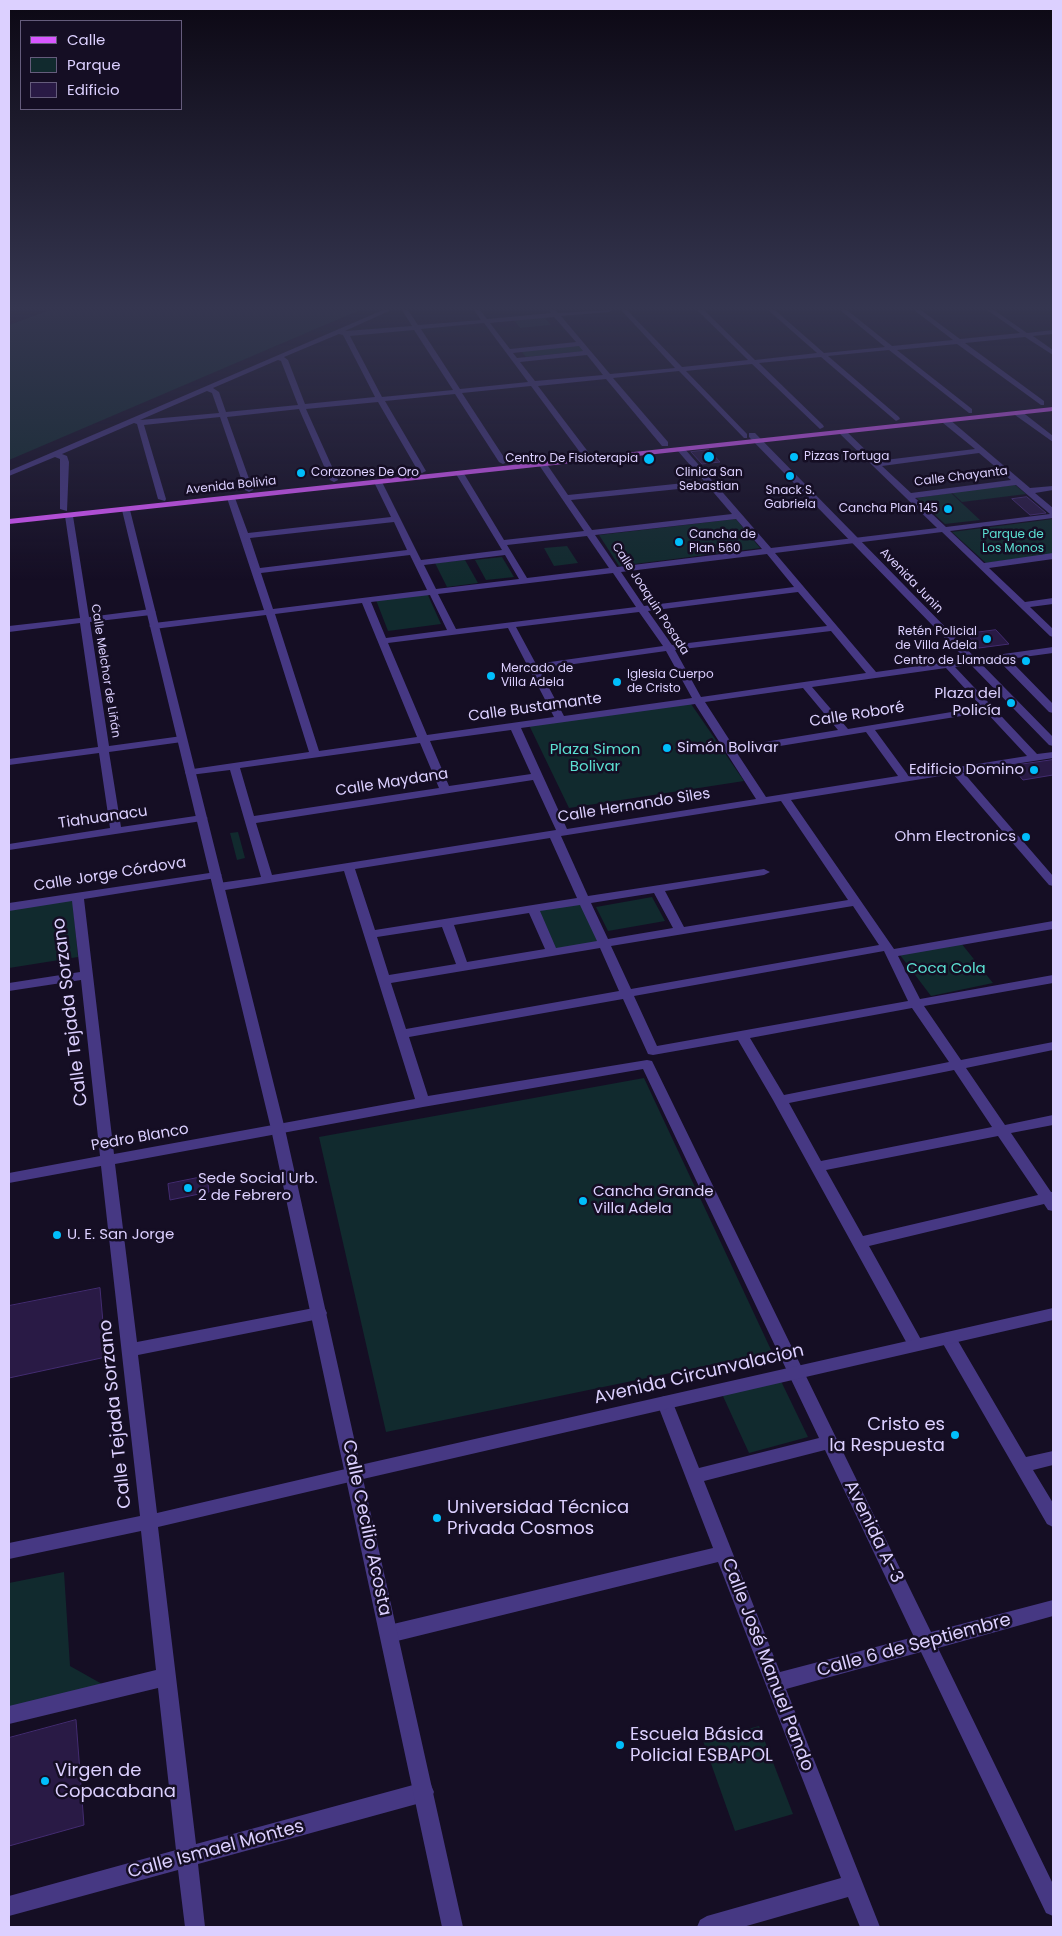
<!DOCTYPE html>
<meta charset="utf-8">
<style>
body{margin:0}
#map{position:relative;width:1062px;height:1936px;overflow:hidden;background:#150e24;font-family:Poppins,sans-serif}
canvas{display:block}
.frame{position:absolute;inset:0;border:10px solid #dcd0ff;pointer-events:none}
.legend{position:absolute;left:20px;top:20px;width:162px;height:90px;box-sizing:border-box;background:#150e24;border:1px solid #655c7c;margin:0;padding:6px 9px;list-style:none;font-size:15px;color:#dcd0ff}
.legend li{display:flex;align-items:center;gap:10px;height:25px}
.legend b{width:25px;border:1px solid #655c7c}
</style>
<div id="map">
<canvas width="1062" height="1936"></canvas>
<div class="frame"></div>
<ul class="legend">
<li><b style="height:6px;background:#d857ff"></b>Calle</li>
<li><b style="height:14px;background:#112a2e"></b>Parque</li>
<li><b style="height:14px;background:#291a45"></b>Edificio</li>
</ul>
</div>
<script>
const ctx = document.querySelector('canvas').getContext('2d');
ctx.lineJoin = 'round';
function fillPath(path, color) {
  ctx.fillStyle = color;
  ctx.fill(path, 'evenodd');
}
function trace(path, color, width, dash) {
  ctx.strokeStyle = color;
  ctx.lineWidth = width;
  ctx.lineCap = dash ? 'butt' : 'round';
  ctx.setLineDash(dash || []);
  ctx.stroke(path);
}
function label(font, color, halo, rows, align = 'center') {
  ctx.font = font + ' Poppins,sans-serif';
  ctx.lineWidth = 5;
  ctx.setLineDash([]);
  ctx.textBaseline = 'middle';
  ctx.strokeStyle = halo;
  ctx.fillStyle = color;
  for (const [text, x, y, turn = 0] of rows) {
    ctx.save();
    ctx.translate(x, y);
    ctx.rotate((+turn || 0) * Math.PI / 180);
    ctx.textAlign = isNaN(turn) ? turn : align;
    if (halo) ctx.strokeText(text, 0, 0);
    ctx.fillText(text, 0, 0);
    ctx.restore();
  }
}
fillPath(new Path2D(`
 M 50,310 L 360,310 L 9,460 L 9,325 Z
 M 544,317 L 551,325 L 520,328 L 514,320 Z
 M 579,345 L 584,351 L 526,357 L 521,351 Z
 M 1015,485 L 1026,494 L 962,502 L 951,492 Z
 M 951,493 L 980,520 L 945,524 L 917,498 Z
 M 736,519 L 760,548 L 619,566 L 599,535 Z
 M 1053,519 L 1053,554 L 986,563 L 952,532 Z
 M 567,546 L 578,563 L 554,566 L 544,548 Z
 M 502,557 L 514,577 L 486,580 L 475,560 Z
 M 465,560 L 478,583 L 447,587 L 435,563 Z
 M 427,593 L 441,624 L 388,631 L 376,600 Z
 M 689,701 L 744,781 L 569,808 L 528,723 Z
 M 238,832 L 245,858 L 237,860 L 230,833 Z
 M 72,894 L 78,957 L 9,968 L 9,904 Z
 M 652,897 L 665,921 L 608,931 L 596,907 Z
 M 582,903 L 600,942 L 553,949 L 537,911 Z
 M 961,943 L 993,983 L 931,996 L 900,955 Z
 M 644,1078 L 772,1352 L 386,1432 L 319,1137 Z
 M 779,1377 L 808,1437 L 749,1453 L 722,1394 Z
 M 64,1572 L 70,1666 L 102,1684 L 9,1708 L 9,1583 Z
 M 759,1726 L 793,1814 L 735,1831 L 703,1741 Z`), '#112a2e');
const building = new Path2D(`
 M 709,450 L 720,462 L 702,464 L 691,452 Z
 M 1027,497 L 1046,513 L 1030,515 L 1012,499 Z
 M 996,630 L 1009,644 L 979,648 L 966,634 Z
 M 1053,760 L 1053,775 L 1023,780 L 1011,766 Z
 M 207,1176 L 209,1192 L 170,1200 L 168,1184 Z
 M 100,1288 L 106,1357 L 9,1378 L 9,1306 Z
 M 76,1720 L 84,1825 L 9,1846 L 9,1738 Z`);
fillPath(building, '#291a45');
trace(building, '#432c71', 1);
fillPath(new Path2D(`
 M 383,310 L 391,310 L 345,331 L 412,326 L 402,310 L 408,310 L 418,325 L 481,320 L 474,310 L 480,310 L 487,319 L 551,313 L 549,310 L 555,310 L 558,313 L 612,310 L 609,312 L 561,316 L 610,374 L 675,368 L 621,310 L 627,310 L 682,367 L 748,360 L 697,310 L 704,310 L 755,360 L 817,353 L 768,310 L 775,310 L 824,353 L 885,347 L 840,310 L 847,310 L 892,346 L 953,340 L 914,310 L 921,310 L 960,339 L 1020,333 L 987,310 L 994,310 L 1027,333 L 1053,330 L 1053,334 L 1033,336 L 1053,350 L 1053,355 L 1025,337 L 965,343 L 1044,401 L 1044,405 L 1041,405 L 957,344 L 897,350 L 972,409 L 972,413 L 969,413 L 889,350 L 828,356 L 899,417 L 900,419 L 896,421 L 821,357 L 759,363 L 823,425 L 824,427 L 820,429 L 752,364 L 686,371 L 747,434 L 747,438 L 744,438 L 679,371 L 613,378 L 668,442 L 668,446 L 662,446 L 606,379 L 538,386 L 589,453 L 585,455 L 582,455 L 531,386 L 462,393 L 507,462 L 503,464 L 499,462 L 455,394 L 385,401 L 426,471 L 422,473 L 418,471 L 378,402 L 306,409 L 338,480 L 334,482 L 330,480 L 299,409 L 227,417 L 253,490 L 249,492 L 245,490 L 220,417 L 144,425 L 166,499 L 165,501 L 158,499 L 137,424 L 134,423 L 62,454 L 67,456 L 69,462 L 67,511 L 60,509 L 60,459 L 55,457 L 9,476 L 9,471 ZM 554,317 L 576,342 L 510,349 L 490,323 ZM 484,323 L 528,382 L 460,389 L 421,329 ZM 414,330 L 453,390 L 382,397 L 350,336 ZM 339,334 L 343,335 L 375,397 L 305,404 L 288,360 L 284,357 ZM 579,346 L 583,351 L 517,358 L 513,353 ZM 587,355 L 603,375 L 535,381 L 520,362 ZM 278,360 L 281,361 L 298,405 L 226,412 L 219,392 L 213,388 ZM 207,391 L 212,393 L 219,413 L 140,420 Z
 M 1015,411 L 1021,411 L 1053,436 L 1053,442 L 1015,415 Z
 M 943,419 L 949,419 L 1030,488 L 1053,486 L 1053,490 L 1035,493 L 1053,508 L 1053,518 L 950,531 L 984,563 L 1053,553 L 1053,559 L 989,568 L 1025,602 L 1053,598 L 1053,604 L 1030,607 L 1053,629 L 1053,637 L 1050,636 L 942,532 L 775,553 L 876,672 L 1053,647 L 1053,653 L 1009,659 L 1053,704 L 1053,713 L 1049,712 L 999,661 L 955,667 L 1037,754 L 1053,752 L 1053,758 L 963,772 L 1053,876 L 1053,886 L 1049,885 L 953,774 L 791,800 L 894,949 L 1053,921 L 1053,929 L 898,956 L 920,999 L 1053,975 L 1053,983 L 924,1006 L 961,1060 L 1053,1042 L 1053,1050 L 966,1068 L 1005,1125 L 1053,1115 L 1053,1125 L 1011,1133 L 1051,1192 L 1053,1192 L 1053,1211 L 1048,1210 L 1044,1204 L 869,1246 L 924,1345 L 922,1349 L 916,1351 L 910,1349 L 773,1100 L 738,1040 L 653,1055 L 648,1054 L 623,999 L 409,1037 L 428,1096 L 647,1060 L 652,1061 L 931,1632 L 1053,1600 L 1053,1616 L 938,1648 L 1053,1884 L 1053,1916 L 1046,1913 L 921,1652 L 786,1689 L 880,1927 L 860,1927 L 848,1897 L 743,1927 L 697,1927 L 700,1920 L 707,1916 L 841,1878 L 718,1562 L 389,1643 L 382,1640 L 380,1634 L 382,1628 L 389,1625 L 713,1548 L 657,1403 L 659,1398 L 665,1396 L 671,1398 L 699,1468 L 819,1438 L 643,1069 L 423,1107 L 115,1164 L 137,1342 L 319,1307 L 325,1309 L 327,1313 L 325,1317 L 319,1319 L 138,1355 L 157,1513 L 354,1467 L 360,1469 L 363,1474 L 360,1479 L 354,1481 L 158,1527 L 196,1844 L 424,1782 L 431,1785 L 434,1792 L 431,1799 L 424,1802 L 198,1864 L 205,1927 L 185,1927 L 178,1870 L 9,1916 L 9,1896 L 176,1850 L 158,1688 L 9,1724 L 9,1706 L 156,1670 L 141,1531 L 9,1559 L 9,1543 L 140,1516 L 101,1166 L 9,1183 L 9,1173 L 100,1156 L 81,980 L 9,991 L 9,983 L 80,972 L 72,901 L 9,911 L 9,903 L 216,872 L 222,875 L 216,878 L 84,899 L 114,1154 L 415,1099 L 344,871 L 219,891 L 213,887 L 219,883 L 261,877 L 230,770 L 190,775 L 186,774 L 185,772 L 186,770 L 309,752 L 266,615 L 154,629 L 149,626 L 154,623 L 264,610 L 227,498 L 231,496 L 235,498 L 248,533 L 391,517 L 374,482 L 381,480 L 421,560 L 502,550 L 456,474 L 457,472 L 463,472 L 504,540 L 584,531 L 539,465 L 540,463 L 546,463 L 568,495 L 704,481 L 677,450 L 681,448 L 684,448 L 771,548 L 937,528 L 838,432 L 845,430 L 877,461 L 975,449 L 943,423 ZM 979,453 L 1011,480 L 911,493 L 882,466 ZM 1016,485 L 1050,514 L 946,527 L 915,498 ZM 708,486 L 732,514 L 592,530 L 571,500 ZM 736,519 L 762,549 L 617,567 L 595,535 ZM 394,522 L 407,550 L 260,568 L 250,538 ZM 587,536 L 609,568 L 527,578 L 507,545 ZM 767,554 L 794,587 L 644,606 L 621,572 ZM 410,555 L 427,590 L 273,609 L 261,573 ZM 505,555 L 519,579 L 436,589 L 424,565 ZM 613,573 L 636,607 L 456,629 L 438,594 ZM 798,592 L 827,626 L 672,645 L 648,611 ZM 430,595 L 447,630 L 386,638 L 371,602 ZM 362,603 L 417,737 L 319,751 L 275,614 ZM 639,612 L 663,646 L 536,664 L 516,627 ZM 508,628 L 554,717 L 427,735 L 388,643 ZM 831,631 L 866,673 L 701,697 L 675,650 ZM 666,651 L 692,698 L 564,716 L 539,669 ZM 946,668 L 982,707 L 848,729 L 812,687 ZM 803,688 L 838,730 L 734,747 L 705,702 ZM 695,704 L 756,799 L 567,829 L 521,728 ZM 986,712 L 1027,756 L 908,775 L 875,730 ZM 511,730 L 531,774 L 449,786 L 430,741 ZM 866,732 L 898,776 L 766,797 L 737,753 ZM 420,743 L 439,788 L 254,816 L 240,768 ZM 533,780 L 556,830 L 272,875 L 256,823 ZM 781,801 L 848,900 L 684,927 L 665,891 L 764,875 L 770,872 L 764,869 L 588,896 L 561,836 ZM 550,838 L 577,898 L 375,930 L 355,869 ZM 654,893 L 673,928 L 608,939 L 591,903 ZM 580,905 L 597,941 L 556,948 L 540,911 ZM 853,906 L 879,945 L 631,989 L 611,946 ZM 529,913 L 545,949 L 467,962 L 454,925 ZM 442,927 L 456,964 L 389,975 L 377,937 ZM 600,948 L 619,991 L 406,1029 L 391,983 ZM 884,951 L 908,1001 L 657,1046 L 634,996 ZM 912,1008 L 949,1062 L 784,1095 L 750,1038 ZM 954,1070 L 992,1127 L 821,1161 L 789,1103 ZM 998,1136 L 1038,1195 L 863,1236 L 826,1170 ZM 825,1450 L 914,1637 L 780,1672 L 704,1481 Z
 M 69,513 L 73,516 L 89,617 L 151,609 L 156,612 L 151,615 L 90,622 L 109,746 L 182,736 L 187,739 L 182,742 L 109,752 L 121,827 L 202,815 L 208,818 L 202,821 L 9,850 L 9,844 L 110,828 L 99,753 L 9,765 L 9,759 L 98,747 L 80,623 L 9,632 L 9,626 L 80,618 L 65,516 Z
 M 948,1332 L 954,1334 L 1026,1457 L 1053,1451 L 1053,1465 L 1033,1470 L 1053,1503 L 1053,1527 L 1047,1524 L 942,1342 L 940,1338 L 942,1334 Z`), '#463883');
fillPath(new Path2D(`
 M 749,433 L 755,433 L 1053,737 L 1053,746 L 1049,745 L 749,437 Z
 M 126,507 L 130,510 L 285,1129 L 360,1465 L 1053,1308 L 1053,1320 L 363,1479 L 463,1927 L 442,1927 L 271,1129 L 122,510 Z`), '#463883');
fillPath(new Path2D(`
 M 1053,407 L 1053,411 L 9,524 L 9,519 Z`), '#d857ff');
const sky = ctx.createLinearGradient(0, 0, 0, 581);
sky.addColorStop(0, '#0c0814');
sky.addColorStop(0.53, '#353650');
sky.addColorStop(1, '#35365000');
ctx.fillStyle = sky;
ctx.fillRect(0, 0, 1062, 581);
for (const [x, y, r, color] of [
 [709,457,6,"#00befb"],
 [794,457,5,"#00befb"],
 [649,459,6,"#00befb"],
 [301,473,5,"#00befb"],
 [790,476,5,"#00befb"],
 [948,509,5,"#00befb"],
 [679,542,5,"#00befb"],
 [987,639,5,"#00befb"],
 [1026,661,5,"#00befb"],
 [491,676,5,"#00befb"],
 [617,682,5,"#00befb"],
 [1011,703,5,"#00befb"],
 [667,748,5,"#00befb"],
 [1034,770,5,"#00befb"],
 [1026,837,5,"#00befb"],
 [188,1188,5,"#00befb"],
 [583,1201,5,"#00befb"],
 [57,1235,5,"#00befb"],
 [955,1435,5,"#00befb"],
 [437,1518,5,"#00befb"],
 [620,1745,5,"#00befb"],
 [45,1781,5,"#00befb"]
]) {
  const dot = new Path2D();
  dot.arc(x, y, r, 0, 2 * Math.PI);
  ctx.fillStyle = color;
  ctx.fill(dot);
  trace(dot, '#150e24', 2);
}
label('12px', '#dcd0ff', '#150e24', [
 ["Pizzas Tortuga",804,457],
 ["Centro De Fisioterapia",638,459,"right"],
 ["Corazones De Oro",311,473],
 ["Clinica San",709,473,"center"],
 ["Sebastian",709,487,"center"],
 ["Snack S.",790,491,"center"],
 ["Gabriela",790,505,"center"],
 ["Cancha Plan 145",938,509,"right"],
 ["Cancha de",689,535],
 ["Plan 560",689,549],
 ["Retén Policial",977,632,"right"],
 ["de Villa Adela",977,646,"right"],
 ["Centro de Llamadas",1016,661,"right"],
 ["Mercado de",501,669],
 ["Villa Adela",501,683],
 ["Iglesia Cuerpo",627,675],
 ["de Cristo",627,689]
], 'left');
label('12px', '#dcd0ff', '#150e24', [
 ["Calle Chayanta",961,477,-7],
 ["Avenida Bolivia",231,486,-6],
 ["Avenida Junin",911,581,46],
 ["Calle Joaquin Posada",650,599,57],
 ["Calle Melchor de Liñán",105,671,81]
]);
label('12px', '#5be0d2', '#150e24', [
 ["Parque de",1013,535],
 ["Los Monos",1013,549]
]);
label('15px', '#dcd0ff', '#150e24', [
 ["Plaza del",1001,694,"right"],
 ["Policía",1001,711,"right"],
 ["Simón Bolivar",677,748],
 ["Edificio Domino",1024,770,"right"],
 ["Ohm Electronics",1016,837,"right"],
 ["Sede Social Urb.",198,1179],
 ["2 de Febrero",198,1196],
 ["Cancha Grande",593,1192],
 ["Villa Adela",593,1209],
 ["U. E. San Jorge",67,1235]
], 'left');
label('15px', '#dcd0ff', '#150e24', [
 ["Calle Bustamante",535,708,-8],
 ["Calle Roboré",857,715,-9],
 ["Calle Maydana",392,783,-9],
 ["Calle Hernando Siles",634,806,-9],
 ["Tiahuanacu",103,818,-8],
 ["Calle Jorge Córdova",110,875,-9],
 ["Pedro Blanco",140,1138,-10]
]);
label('15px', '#5be0d2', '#150e24', [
 ["Plaza Simon",595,750],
 ["Bolivar",595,767],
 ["Coca Cola",946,969]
]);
label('18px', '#dcd0ff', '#150e24', [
 ["Calle Tejada Sorzano",71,1012,-97],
 ["Avenida Circunvalacion",699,1375,-13],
 ["Calle Tejada Sorzano",116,1414,-96],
 ["Calle Cecilio Acosta",366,1528,78],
 ["Avenida A-3",873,1532,64],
 ["Calle 6 de Septiembre",914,1646,-15],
 ["Calle José Manuel Pando",767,1665,69],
 ["Calle Ismael Montes",216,1850,-15]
]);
label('18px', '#dcd0ff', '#150e24', [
 ["Cristo es",945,1425,"right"],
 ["la Respuesta",945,1446,"right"],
 ["Universidad Técnica",447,1508],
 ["Privada Cosmos",447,1529],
 ["Escuela Básica",630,1735],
 ["Policial ESBAPOL",630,1756],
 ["Virgen de",55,1771],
 ["Copacabana",55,1792]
], 'left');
</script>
